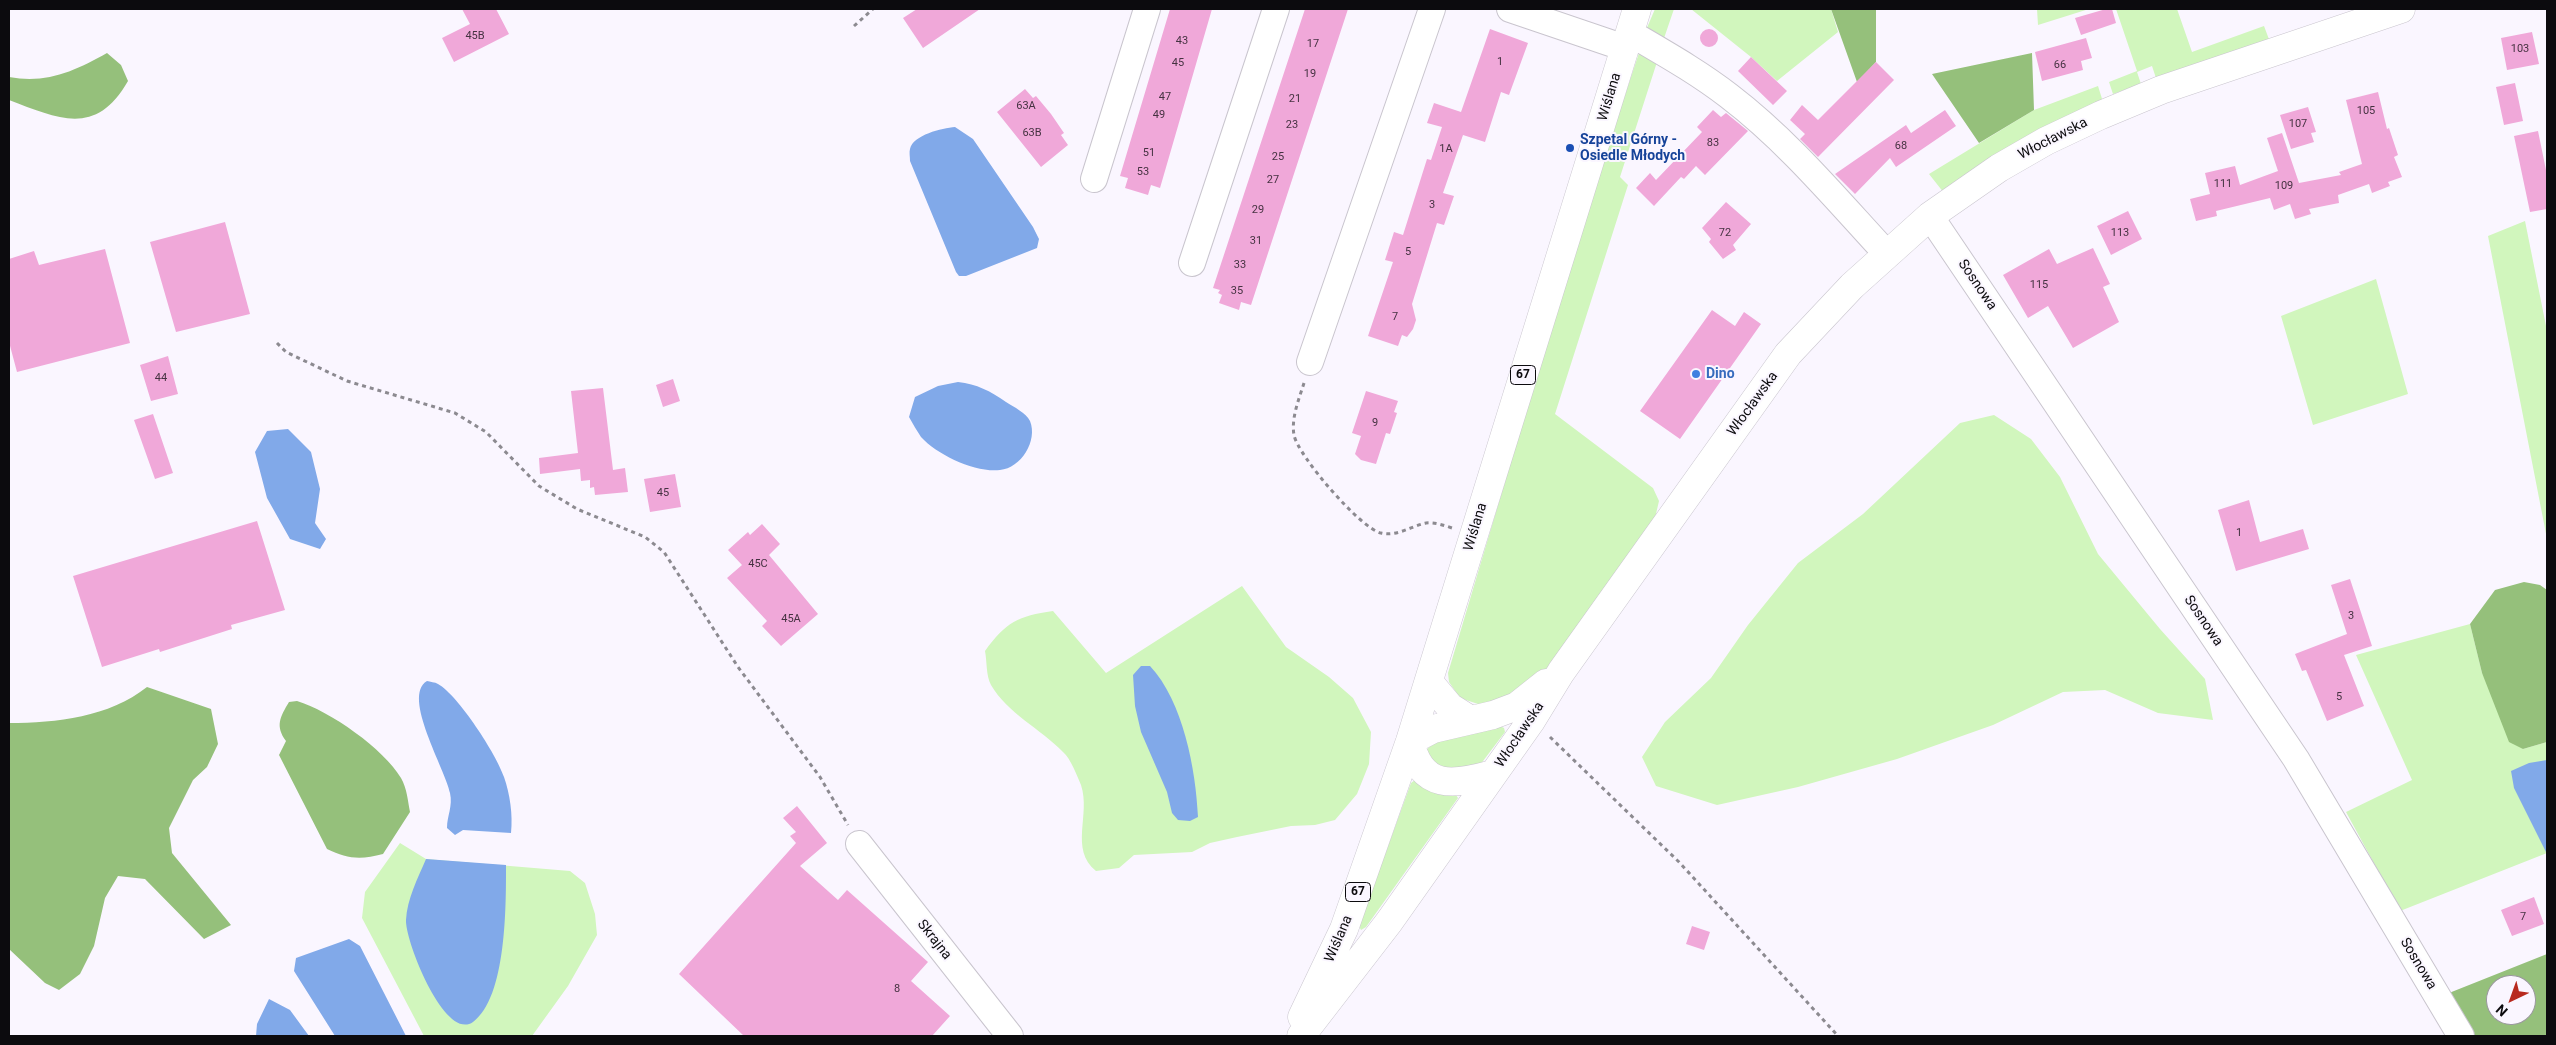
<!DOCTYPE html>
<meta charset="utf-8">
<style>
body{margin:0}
#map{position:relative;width:2556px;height:1045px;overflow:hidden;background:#faf6ff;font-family:Roboto,sans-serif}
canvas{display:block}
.frame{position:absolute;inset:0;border:10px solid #0c0b0e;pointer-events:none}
.north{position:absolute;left:2486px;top:975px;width:50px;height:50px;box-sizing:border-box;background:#faf6ff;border:1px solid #9b989f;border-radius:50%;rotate:222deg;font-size:14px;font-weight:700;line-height:20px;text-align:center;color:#0c0b0e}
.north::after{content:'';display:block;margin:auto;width:18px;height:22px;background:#b82a1f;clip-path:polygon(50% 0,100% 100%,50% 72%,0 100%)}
</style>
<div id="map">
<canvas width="2556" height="1045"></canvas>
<div class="frame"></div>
<div class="north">N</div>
</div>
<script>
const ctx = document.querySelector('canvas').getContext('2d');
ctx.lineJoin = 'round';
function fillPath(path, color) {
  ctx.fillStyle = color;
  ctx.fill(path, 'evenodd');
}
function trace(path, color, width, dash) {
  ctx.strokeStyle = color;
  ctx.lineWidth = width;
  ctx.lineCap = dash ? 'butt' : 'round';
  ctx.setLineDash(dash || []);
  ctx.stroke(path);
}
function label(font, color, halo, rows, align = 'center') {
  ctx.font = font + ' Roboto,sans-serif';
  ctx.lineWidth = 4;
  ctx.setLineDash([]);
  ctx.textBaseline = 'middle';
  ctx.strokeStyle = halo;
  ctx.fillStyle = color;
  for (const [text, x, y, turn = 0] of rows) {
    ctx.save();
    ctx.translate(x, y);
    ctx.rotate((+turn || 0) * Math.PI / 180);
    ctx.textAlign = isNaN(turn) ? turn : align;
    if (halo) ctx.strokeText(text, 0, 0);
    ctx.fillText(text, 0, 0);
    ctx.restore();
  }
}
fillPath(new Path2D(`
 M 1655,9 L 1674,9 L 1661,47 L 1643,37 Z
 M 1691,9 L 1831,9 L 1838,32 L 1777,81 L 1751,57 Z
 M 2037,9 L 2089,9 L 2038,25 Z
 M 2116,9 L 2177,9 L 2192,52 L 2264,26 L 2270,42 L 2157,81 L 2152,66 L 2137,72 L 2141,84 L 2113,94 L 2109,82 L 2137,71 Z
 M 1639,53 L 1657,62 L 1620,177 L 1628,185 L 1555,414 L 1653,488 L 1659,501 L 1655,518 L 1554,661 L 1532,685 L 1498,704 L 1478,704 L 1460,698 L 1449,682 L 1448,673 L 1581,227 Z
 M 2098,86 L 2103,102 L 1944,193 L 1929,174 L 2034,110 Z
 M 2525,221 L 2547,331 L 2547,539 L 2488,236 Z
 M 2376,279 L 2408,394 L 2313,425 L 2281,316 Z
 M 1994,415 L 2031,439 L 2060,477 L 2098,554 L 2160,629 L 2205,679 L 2213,720 L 2158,713 L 2105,690 L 2063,692 L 1993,725 L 1897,759 L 1798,787 L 1717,805 L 1656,786 L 1642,757 L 1665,722 L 1711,678 L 1748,625 L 1798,563 L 1863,514 L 1960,423 Z
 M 1242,586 L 1286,647 L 1329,677 L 1353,698 L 1371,732 L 1369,764 L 1357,794 L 1335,820 L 1315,825 L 1291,826 L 1237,837 L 1210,843 L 1192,852 L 1134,855 L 1119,868 L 1096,871 C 1069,849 1091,815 1081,785 C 1077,776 1071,759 1063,752 C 1041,729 1007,713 991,685 C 986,676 987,661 985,651 C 1006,622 1018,616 1053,611 L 1106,673 Z
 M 2470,624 L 2482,673 L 2523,749 L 2547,742 L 2547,853 L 2400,911 L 2346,812 L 2412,780 L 2356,655 Z
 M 1500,726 L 1504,728 L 1505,732 L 1480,765 L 1437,770 L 1426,750 L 1435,742 Z
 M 1415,780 L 1456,795 L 1458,798 L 1366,927 L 1361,930 L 1359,926 L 1411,783 Z
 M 400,843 L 426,859 L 570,871 L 585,883 L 595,914 L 597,935 L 568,986 L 532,1036 L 424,1036 L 362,918 L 365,892 Z`), '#d1f6bd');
fillPath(new Path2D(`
 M 1831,9 L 1876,9 L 1876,62 L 1857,82 Z
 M 107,53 L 121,65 L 128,81 C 96,137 59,119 9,100 L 9,77 C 47,84 75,71 107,53 Z
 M 2032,53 L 2034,110 L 1979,143 L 1932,74 Z
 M 2524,582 L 2540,585 L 2547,590 L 2547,742 L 2523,749 L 2509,742 L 2482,673 L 2470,624 L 2495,590 Z
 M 147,687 L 211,709 L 218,744 L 207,767 L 193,780 L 169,828 L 172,853 L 231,925 L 204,939 L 145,879 L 118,876 L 105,898 L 94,946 L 80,974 L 59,990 L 45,983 L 9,949 L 9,723 C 57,723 109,717 147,687 Z
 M 297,701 C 330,711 384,749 401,778 C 407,788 408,802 410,812 L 383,854 C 361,860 347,859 327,849 L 279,755 L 286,741 C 275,726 280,717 289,702 Z
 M 2547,954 L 2547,1036 L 2470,1036 L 2449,993 ZM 2496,985 L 2526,985 L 2526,1015 L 2496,1015 Z`), '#95c07b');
fillPath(new Path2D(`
 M 955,127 L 973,139 L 1033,227 L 1039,239 L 1037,248 L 966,276 L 959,276 L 956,272 L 910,161 C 910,157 909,152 910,149 C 913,135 942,128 955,127 Z
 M 958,382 C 977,384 990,391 1006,402 C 1014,407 1026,413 1030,421 C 1038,441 1021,468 1000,470 C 976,473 937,455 921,437 C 917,431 913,424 909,417 L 915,397 L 938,386 Z
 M 288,429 L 311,452 L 320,489 L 315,523 L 326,539 L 320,549 L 290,539 L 267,498 L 255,452 L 267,431 Z
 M 1141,666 L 1150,666 C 1183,701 1196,770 1198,817 L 1190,821 L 1178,820 L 1172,813 L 1167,792 L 1141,732 L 1135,706 L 1133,675 Z
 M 427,681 C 430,682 435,682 438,684 C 458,695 497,755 504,777 C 510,794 513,815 511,833 L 463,830 L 455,835 L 447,828 C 447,816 453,806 450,793 C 446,770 401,696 427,681 Z
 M 2547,760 L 2547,854 L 2514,788 L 2511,771 L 2529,763 Z
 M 426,859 L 506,865 C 506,904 507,997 473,1022 C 445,1042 405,941 406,920 C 407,899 418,878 426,859 Z
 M 349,939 L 360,946 L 406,1036 L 335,1036 L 294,971 L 296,958 Z
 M 269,999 L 290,1010 L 309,1036 L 256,1036 L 257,1024 Z`), '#81a9e9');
fillPath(new Path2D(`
 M 462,9 L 496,9 L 509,34 L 454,62 L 442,38 L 470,24 Z
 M 917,9 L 980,9 L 923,48 L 903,18 Z
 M 1170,9 L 1212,9 L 1160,188 L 1151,185 L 1148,195 L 1125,188 L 1128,178 L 1120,176 Z
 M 1305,9 L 1348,9 L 1251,305 L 1241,302 L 1239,310 L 1219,303 L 1222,295 L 1218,293 L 1220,290 L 1213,288 Z
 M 2106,9 L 2112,9 L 2116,23 L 2081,35 L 2075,18 Z
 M 1490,29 L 1528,43 L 1509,95 L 1501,92 L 1485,142 L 1463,135 L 1443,193 L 1454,196 L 1444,225 L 1437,223 L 1412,304 L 1416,320 L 1413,329 L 1407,337 L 1402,335 L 1398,346 L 1368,336 L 1393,262 L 1385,260 L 1394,232 L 1403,235 L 1427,159 L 1431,160 L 1442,127 L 1427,123 L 1434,103 L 1461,112 Z
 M1700 38a9 9 0 1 1 18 0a9 9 0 1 1-18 0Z
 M 2532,32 L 2539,64 L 2507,70 L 2501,38 Z
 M 2086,38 L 2092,58 L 2081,61 L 2083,70 L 2042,81 L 2035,52 Z
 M 1751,57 L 1787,91 L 1773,105 L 1738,71 Z
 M 1876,62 L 1894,80 L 1818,157 L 1800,139 L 1805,134 L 1790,120 L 1802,105 L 1818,120 Z
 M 2515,83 L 2523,121 L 2504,125 L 2496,87 Z
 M 1025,89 L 1033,98 L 1036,96 L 1051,114 L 1064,133 L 1061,135 L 1068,145 L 1041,167 L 997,112 Z
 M 2378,92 L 2387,129 L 2389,128 L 2398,155 L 2394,157 L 2402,177 L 2388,182 L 2390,186 L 2372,193 L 2369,184 L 2338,195 L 2339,203 L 2309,209 L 2311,214 L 2295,219 L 2290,204 L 2274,210 L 2270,198 L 2216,211 L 2217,216 L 2196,221 L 2190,199 L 2210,194 L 2205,173 L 2235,166 L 2240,185 L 2278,171 L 2267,138 L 2282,133 L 2299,183 L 2341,175 L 2339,172 L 2362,164 L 2346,100 Z
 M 2308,107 L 2316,132 L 2311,133 L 2314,142 L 2291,149 L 2280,115 Z
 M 1713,110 L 1721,117 L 1726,113 L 1748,131 L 1705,175 L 1696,166 L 1684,179 L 1681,177 L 1654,206 L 1636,188 L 1650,173 L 1656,180 L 1702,132 L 1697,127 Z
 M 1945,110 L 1956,126 L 1896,167 L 1890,158 L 1855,194 L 1835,174 L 1906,125 L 1911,133 Z
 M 2538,131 L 2547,175 L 2547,209 L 2530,212 L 2514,136 Z
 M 1726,202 L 1751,224 L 1733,245 L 1736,250 L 1723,259 L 1709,242 L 1711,239 L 1702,228 Z
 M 2128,211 L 2142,239 L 2111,255 L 2097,226 Z
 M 225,222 L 250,314 L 176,332 L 150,242 Z
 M 2093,248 L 2110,284 L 2103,287 L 2119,322 L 2073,348 L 2048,306 L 2028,318 L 2003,275 L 2049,249 L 2057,264 Z
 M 105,249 L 130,343 L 17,372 L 9,342 L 9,259 L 34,251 L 39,265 Z
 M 1712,310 L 1735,326 L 1744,312 L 1761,324 L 1680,439 L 1640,411 Z
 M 168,356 L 178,394 L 151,401 L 140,365 Z
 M 673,379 L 680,401 L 663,407 L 656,385 Z
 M 603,388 L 613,470 L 625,468 L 628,492 L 595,495 L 594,487 L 590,488 L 590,480 L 581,481 L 580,469 L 540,474 L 539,458 L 578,453 L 571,391 Z
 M 1366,391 L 1398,401 L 1394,412 L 1397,413 L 1390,434 L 1386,433 L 1376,464 L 1361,460 L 1355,454 L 1361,436 L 1352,433 Z
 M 153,414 L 173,473 L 155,479 L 134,420 Z
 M 675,474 L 681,507 L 650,512 L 644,479 Z
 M 2249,500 L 2260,542 L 2303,529 L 2309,549 L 2236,571 L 2218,510 Z
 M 257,521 L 285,610 L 231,625 L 232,629 L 160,652 L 159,649 L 102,667 L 73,576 Z
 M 762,524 L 780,544 L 769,555 L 818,614 L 781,646 L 762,626 L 767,621 L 727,578 L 742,565 L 728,550 L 748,532 L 750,535 Z
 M 2350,579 L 2372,646 L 2344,655 L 2364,706 L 2327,721 L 2306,670 L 2302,671 L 2295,654 L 2347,634 L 2331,585 Z
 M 797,806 L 827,843 L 800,866 L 838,900 L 847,890 L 928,962 L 911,981 L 950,1016 L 932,1036 L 744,1036 L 679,974 L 796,843 L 790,836 L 796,832 L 783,818 Z
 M 2534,897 L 2544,924 L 2512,936 L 2501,910 Z
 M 1692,926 L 1710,932 L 1704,950 L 1686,944 Z`), '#f0a8d9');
const minor = new Path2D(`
 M 1510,9 L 1625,48
 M 1630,33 C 1664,53 1698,72 1729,96 C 1788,141 1837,200 1887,254
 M 1094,179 L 1147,9
 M 1930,216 L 2296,759 L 2461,1036
 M 1192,263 L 1276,9
 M 1310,362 L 1432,9
 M 859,844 L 1010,1036`);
const major = new Path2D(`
 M 1429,682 L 1450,707 L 1469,719
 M 1410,741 L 1433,729 L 1493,715 L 1517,706 L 1546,683
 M 1410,741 C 1421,791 1454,785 1493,774
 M 1302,1017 L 1344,929 L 1410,741 L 1637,9
 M 1301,1036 L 1389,922 L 1531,721 L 1561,672 L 1788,354 L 1852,286 L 1930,216 L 1999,168 L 2046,141 L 2101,115 L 2161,90 L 2401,9`);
trace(minor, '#c9c5ce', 28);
trace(major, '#c9c5ce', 29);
trace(new Path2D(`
 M 854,26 L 873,9
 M 277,343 L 286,352 L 347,381 L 455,413 L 486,432 L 539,486 L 577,509 L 645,537 L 664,552 L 738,667 L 820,777 L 848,825
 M 1304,383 C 1299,399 1291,418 1294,435 C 1298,456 1361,529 1381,533 C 1397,537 1411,526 1426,523 C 1434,522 1443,525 1452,528
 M 1550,737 L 1679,862 L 1838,1036`), '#8c8a90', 3, [4, 4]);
trace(minor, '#fff', 26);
trace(major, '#fff', 28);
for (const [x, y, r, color] of [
 [1570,148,5,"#1a4fb4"],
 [1696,374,5,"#3f7fe0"]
]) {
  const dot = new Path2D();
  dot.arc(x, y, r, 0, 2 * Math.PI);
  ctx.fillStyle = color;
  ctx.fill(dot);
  trace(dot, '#faf6ff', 2);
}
label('11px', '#453241', null, [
 ["45B",475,36],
 ["43",1182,41],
 ["17",1313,44],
 ["103",2520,49],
 ["1",1500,62],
 ["45",1178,63],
 ["66",2060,65],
 ["19",1310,74],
 ["47",1165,97],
 ["21",1295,99],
 ["63A",1026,106],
 ["105",2366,111],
 ["49",1159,115],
 ["107",2298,124],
 ["23",1292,125],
 ["63B",1032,133],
 ["83",1713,143],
 ["68",1901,146],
 ["1A",1446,149],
 ["51",1149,153],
 ["25",1278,157],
 ["53",1143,172],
 ["27",1273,180],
 ["111",2223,184],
 ["109",2284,186],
 ["3",1432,205],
 ["29",1258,210],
 ["72",1725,233],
 ["113",2120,233],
 ["31",1256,241],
 ["5",1408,252],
 ["33",1240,265],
 ["115",2039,285],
 ["35",1237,291],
 ["7",1395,317],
 ["44",161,378],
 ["9",1375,423],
 ["45",663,493],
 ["1",2239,533],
 ["45C",758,564],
 ["3",2351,616],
 ["45A",791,619],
 ["5",2339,697],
 ["7",2523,917],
 ["8",897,989]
]);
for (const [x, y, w] of [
 [1523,375,25],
 [1358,892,25]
]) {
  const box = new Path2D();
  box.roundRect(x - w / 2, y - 9.5, w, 19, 4);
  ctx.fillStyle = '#faf6ff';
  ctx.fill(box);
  trace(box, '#0c0b0e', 1);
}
label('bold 12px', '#0c0b0e', null, [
 ["67",1523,375],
 ["67",1358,892]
]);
label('14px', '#0c0b0e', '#faf6ff', [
 ["Wiślana",1610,97,-73],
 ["Włocławska",2053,139,-27],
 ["Sosnowa",1977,285,56],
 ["Włocławska",1753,404,-54],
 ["Wiślana",1476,527,-73],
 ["Sosnowa",2203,621,56],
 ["Włocławska",1520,735,-56],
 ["Wiślana",1339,939,-67],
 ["Skrajna",934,940,52],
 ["Sosnowa",2418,964,59]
]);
label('bold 14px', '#164399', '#faf6ff', [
 ["Szpetal Górny -",1580,140],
 ["Osiedle Młodych",1580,156]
], 'left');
label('bold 14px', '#366cbe', '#faf6ff', [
 ["Dino",1706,374]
], 'left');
</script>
